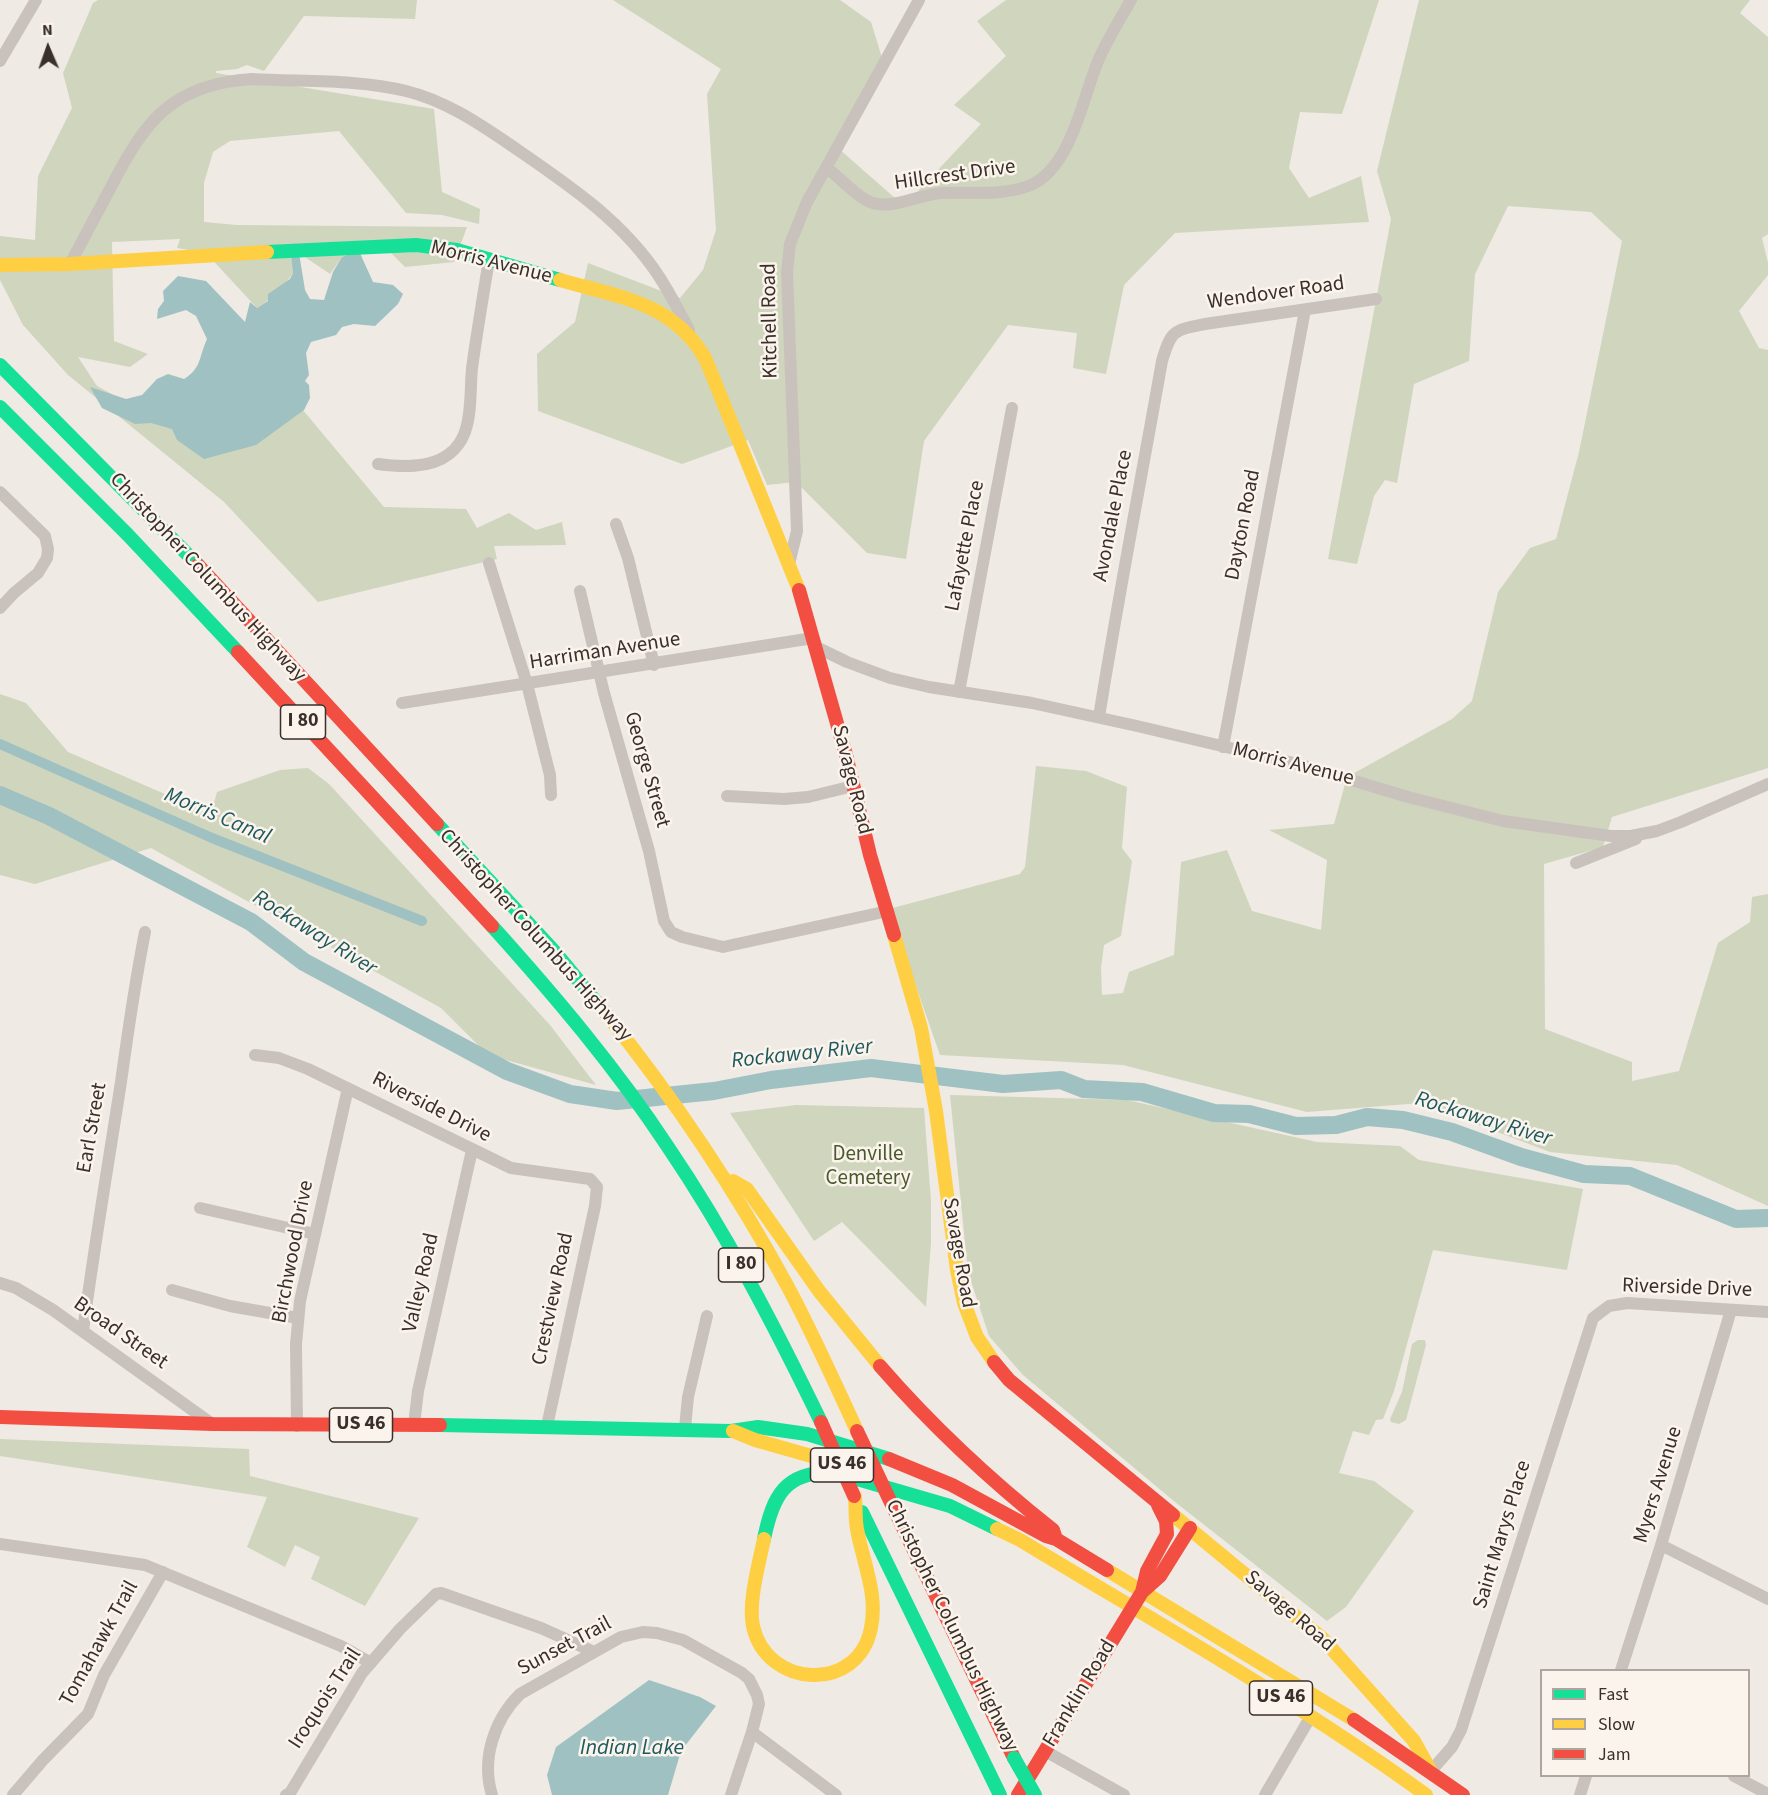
<!DOCTYPE html>
<style>
body{margin:0}
#map{position:relative;width:1768px;height:1795px;overflow:hidden;background:#efeae4;font-family:"Source Sans 3",sans-serif}
canvas{display:block}
.legend{position:absolute;left:1540px;top:1669px;width:210px;height:108px;box-sizing:border-box;background:#fbf4ec;border:2px solid #aea59e;margin:0;padding:8px 10px;list-style:none;font-size:18px;color:#3a2f2a}
.legend li{display:flex;align-items:center;gap:12px;height:30px}
.legend b{width:30px;border:2px solid #aea59e}
.north{position:absolute;left:18px;top:18px;width:60px;height:60px;-webkit-text-stroke:4px #fbf4ec;paint-order:stroke;rotate:358deg;font-size:16px;font-weight:700;line-height:24px;text-align:center;color:#3a2f2a}
.north::after{content:'';display:block;margin:auto;width:21px;height:27px;background:#3a2f2a;clip-path:polygon(50% 0,100% 100%,50% 72%,0 100%)}
</style>
<div id="map">
<canvas width="1768" height="1795"></canvas>
<ul class="legend">
<li><b style="height:8px;background:#16e098"></b>Fast</li>
<li><b style="height:8px;background:#ffcf43"></b>Slow</li>
<li><b style="height:8px;background:#f24e42"></b>Jam</li>
</ul>
<div class="north">N</div>
</div>
<script>
const ctx = document.querySelector('canvas').getContext('2d');
ctx.lineJoin = 'round';
function fillPath(path, color) {
  ctx.fillStyle = color;
  ctx.fill(path, 'evenodd');
}
function trace(path, color, width, dash) {
  ctx.strokeStyle = color;
  ctx.lineWidth = width;
  ctx.lineCap = dash ? 'butt' : 'round';
  ctx.setLineDash(dash || []);
  ctx.stroke(path);
}
function label(font, color, halo, rows, align = 'center') {
  ctx.font = font + ' "Source Sans 3",sans-serif';
  ctx.lineWidth = 5;
  ctx.setLineDash([]);
  ctx.textBaseline = 'middle';
  ctx.strokeStyle = halo;
  ctx.fillStyle = color;
  for (const [text, x, y, turn = 0] of rows) {
    ctx.save();
    ctx.translate(x, y);
    ctx.rotate((+turn || 0) * Math.PI / 180);
    ctx.textAlign = isNaN(turn) ? turn : align;
    if (halo) ctx.strokeText(text, 0, 0);
    ctx.fillText(text, 0, 0);
    ctx.restore();
  }
}
fillPath(new Path2D(`
 M 98,0 L 417,0 L 415,19 L 304,16 L 264,71 L 247,65 L 237,69 L 216,71 L 216,73 L 434,109 L 442,192 L 480,209 L 479,224 L 442,215 L 406,213 L 339,131 L 230,141 L 213,152 L 204,183 L 204,222 L 237,225 L 467,227 L 454,262 L 405,267 L 382,244 L 342,257 L 330,274 L 299,253 L 291,256 L 293,273 C 284,287 271,299 257,308 L 206,253 L 177,248 L 180,239 L 112,242 L 114,341 L 148,354 L 130,367 L 78,357 L 97,386 L 132,405 L 292,397 L 384,507 L 466,509 L 477,528 L 509,513 L 536,530 L 562,522 L 566,545 L 494,546 L 497,559 L 318,602 L 224,502 L 68,375 L 23,325 L 0,280 L 0,236 L 35,240 L 38,176 L 72,108 L 63,73 L 93,3 Z
 M 613,0 L 840,0 L 871,22 L 883,61 L 838,148 L 904,206 L 981,124 L 954,105 L 1006,56 L 977,21 L 1006,0 L 1379,0 L 1342,114 L 1300,112 L 1289,168 L 1309,198 L 1361,176 L 1369,222 L 1175,233 L 1124,285 L 1106,374 L 1073,368 L 1077,333 L 1008,325 L 924,441 L 906,559 L 867,553 L 796,482 L 767,485 L 748,440 L 682,464 L 538,411 L 537,354 L 575,322 L 588,263 L 680,298 L 703,270 L 716,230 L 707,94 L 721,69 Z
 M 1419,0 L 1750,0 L 1740,13 L 1768,37 L 1768,234 L 1762,238 L 1768,263 L 1768,275 L 1739,311 L 1759,348 L 1768,350 L 1768,768 L 1612,817 L 1603,847 L 1544,864 L 1545,1029 L 1632,1062 L 1632,1081 L 1679,1071 L 1718,943 L 1750,922 L 1752,897 L 1768,894 L 1768,1206 L 1677,1165 L 1550,1152 L 1421,1103 L 1307,1112 L 1123,1065 L 940,1055 L 889,909 L 1020,874 L 1025,867 L 1036,766 L 1086,771 L 1127,787 L 1122,848 L 1132,861 L 1121,936 L 1104,945 L 1101,968 L 1102,995 L 1123,993 L 1129,972 L 1174,955 L 1181,862 L 1227,850 L 1252,911 L 1321,930 L 1327,860 L 1269,830 L 1334,824 L 1347,777 L 1452,719 L 1472,701 L 1498,592 L 1530,548 L 1556,539 L 1579,452 L 1622,241 L 1591,212 L 1508,206 L 1475,274 L 1469,361 L 1414,384 L 1397,483 L 1385,480 L 1374,496 L 1357,564 L 1328,559 L 1391,219 L 1377,171 Z
 M 0,694 L 26,703 L 68,752 L 211,814 L 217,792 L 280,770 L 308,768 L 329,784 L 550,1025 L 596,1085 L 488,1055 L 441,1008 L 151,848 L 35,884 L 0,875 Z
 M 950,1095 L 1127,1100 L 1317,1142 L 1400,1146 L 1419,1160 L 1583,1189 L 1567,1270 L 1433,1250 L 1394,1391 L 1383,1419 L 1376,1420 L 1369,1435 L 1353,1431 L 1339,1473 L 1374,1481 L 1414,1511 L 1346,1607 L 1327,1621 L 1175,1502 L 1023,1375 L 989,1336 L 968,1272 Z
 M 796,1105 L 924,1108 L 931,1201 L 931,1243 L 926,1307 L 842,1222 L 814,1241 L 730,1113 Z
 M 1418,1340 L 1425,1340 L 1426,1345 L 1406,1420 L 1399,1424 L 1391,1422 L 1390,1419 L 1402,1392 L 1412,1344 Z
 M 0,1439 L 249,1449 L 250,1476 L 419,1518 L 365,1606 L 311,1579 L 320,1557 L 295,1545 L 285,1567 L 247,1547 L 267,1497 L 0,1456 Z`), '#d0d5be');
fillPath(new Path2D(`
 M 359,251 L 373,282 L 393,285 L 403,294 L 398,304 L 375,326 L 354,324 L 342,327 L 336,335 L 311,342 L 306,353 L 309,375 L 305,381 L 309,385 L 310,398 L 304,410 L 256,445 L 204,459 L 177,440 L 172,429 L 151,423 L 135,424 L 102,408 L 90,387 L 126,399 L 142,395 L 157,379 L 168,374 L 184,379 C 202,368 199,356 207,339 L 196,316 L 186,310 L 157,319 L 158,309 L 164,301 L 163,291 L 178,276 L 206,281 L 245,322 L 250,302 L 257,308 L 268,301 L 268,294 L 290,279 L 293,273 L 291,256 L 299,253 L 305,290 L 310,299 L 324,300 L 333,272 L 342,257 Z
 M 649,1680 L 700,1697 L 716,1706 L 681,1751 L 668,1795 L 552,1795 L 547,1775 L 556,1747 Z`), '#9fc1c1');
trace(new Path2D(`
 M 0,744 L 212,838 L 422,921`), '#9fc1c1', 10);
trace(new Path2D(`
 M 0,795 L 49,816 L 251,922 L 304,962 L 507,1071 L 570,1094 L 617,1101 L 714,1091 L 771,1080 L 871,1068 L 1003,1084 L 1061,1080 L 1084,1089 L 1142,1092 L 1214,1113 L 1249,1114 L 1296,1126 L 1336,1125 L 1367,1117 L 1403,1120 L 1452,1132 L 1521,1157 L 1584,1174 L 1630,1176 L 1736,1219 L 1768,1218`), '#9fc1c1', 18);
trace(new Path2D(`
 M 0,61 L 36,0
 M 827,168 C 840,178 852,192 866,200 C 889,213 918,194 942,193 C 969,192 1009,196 1033,184 C 1072,164 1083,97 1098,61 C 1107,40 1120,19 1131,0
 M 70,264 C 84,238 97,213 111,187 C 145,121 172,84 252,79 C 302,82 358,79 406,91 C 447,101 481,125 515,148 C 569,185 624,222 660,278 C 671,295 680,313 689,330
 M 378,464 C 400,467 430,469 449,454 C 456,449 462,440 465,432 C 472,412 470,389 472,368 C 477,332 483,296 489,260
 M 0,492 L 45,536 L 48,549 L 47,558 L 38,573 L 14,593 L 0,608
 M 616,524 L 628,558 L 654,665
 M 489,563 L 527,684 L 550,775 L 551,795
 M 789,564 L 797,531 L 787,272 L 790,244 L 807,202 L 919,0
 M 580,591 L 604,693 L 649,851 L 664,921 L 671,932 L 682,937 L 723,947 L 888,911
 M 816,647 L 847,662 L 890,678 L 929,687 L 1032,703 L 1137,726 L 1298,764 L 1408,797 L 1503,821 L 1611,836 L 1631,836 L 1657,831 L 1681,822 L 1768,784
 M 959,692 L 1012,408
 M 402,703 L 813,638
 M 1099,717 C 1118,598 1141,480 1162,361 C 1171,330 1174,330 1205,324 L 1376,299
 M 1223,747 L 1305,310
 M 727,796 L 784,799 L 808,797 L 853,786
 M 1576,863 L 1636,839
 M 255,1055 L 279,1058 L 308,1069 L 511,1168 L 590,1179 L 597,1187 L 595,1206 L 547,1426
 M 200,1208 L 315,1234
 M 0,1283 L 16,1288 L 53,1310 L 212,1424
 M 172,1290 L 230,1306 L 298,1318
 M 83,1331 C 94,1248 108,1165 121,1082 C 128,1031 135,982 145,932
 M 414,1425 L 418,1391 L 472,1150
 M 297,1426 L 296,1344 L 300,1301 L 348,1088
 M 685,1428 L 688,1397 L 707,1316
 M 0,1544 L 145,1565 L 341,1646 L 371,1663
 M 1661,1545 L 1768,1599
 M 1621,1670 L 1661,1545 L 1731,1310
 M 752,1732 L 836,1795
 M 1045,1751 L 1124,1795
 M 1431,1771 L 1452,1747 L 1461,1730 L 1593,1318 L 1609,1306 L 1627,1303 L 1768,1312
 M 1734,1776 L 1768,1794
 M 13,1795 L 43,1760 L 88,1714 L 104,1675 L 163,1572
 M 286,1795 L 290,1793 L 362,1673 L 400,1629 L 436,1594 L 441,1593 L 541,1628 L 594,1652
 M 492,1795 C 481,1759 494,1720 520,1694 L 621,1637 L 643,1632 L 657,1633 L 683,1640 L 742,1673 L 749,1679 L 757,1695 L 759,1704 L 752,1732 L 731,1795
 M 1265,1795 L 1311,1716
 M 1580,1795 L 1586,1776`), '#c9c2bc', 12);
trace(new Path2D(`
 M 267,252 L 416,245 L 457,250 L 560,280
 M 0,365 L 198,565
 M 0,407 L 128,535 L 238,652
 M 437,824 L 554,951 L 607,1015
 M 492,926 C 555,996 616,1068 668,1147 C 727,1234 775,1327 821,1422
 M 440,1425 L 731,1431 L 758,1427 L 807,1434 L 889,1459
 M 862,1512 L 1000,1795
 M 764,1539 C 773,1495 785,1472 833,1472 L 950,1506 L 997,1529`), '#16e098', 14);
trace(new Path2D(`
 M 0,265 L 70,264 L 267,252
 M 560,280 C 618,297 674,302 706,360 L 799,590
 M 894,935 L 921,1028 L 936,1111 L 957,1270 L 964,1303 L 977,1337 L 994,1362
 M 607,1015 C 675,1100 736,1191 788,1287 C 813,1334 835,1383 857,1431
 M 733,1181 L 747,1189 L 819,1291 L 880,1366
 M 733,1431 L 755,1440 L 850,1467
 M 1173,1515 L 1323,1639 L 1414,1741 L 1430,1770
 M 997,1529 L 1020,1540 C 1157,1623 1297,1701 1426,1795
 M 764,1539 C 759,1564 748,1602 753,1626 C 766,1688 858,1694 871,1628 C 878,1593 863,1563 857,1529 C 855,1519 856,1508 855,1497
 M 1107,1570 L 1354,1720`), '#ffcf43', 14);
trace(new Path2D(`
 M 198,565 L 437,824
 M 799,590 L 846,755 L 870,855 L 894,935
 M 238,652 L 492,926
 M 994,1362 L 1009,1380 L 1173,1515
 M 880,1366 C 932,1426 990,1480 1053,1530 L 1056,1539 L 1107,1570
 M 0,1417 L 213,1424 L 440,1425
 M 889,1459 L 952,1485 L 1046,1536 L 1056,1539
 M 893,1507 L 1014,1758
 M 1142,1592 L 1147,1571 L 1167,1534 L 1166,1521 L 1158,1505
 M 1354,1720 L 1463,1795
 M 1018,1795 L 1142,1592 L 1160,1576 L 1190,1528`), '#f24e42', 14);
trace(new Path2D(`
 M 1014,1758 L 1035,1795`), '#16e098', 14);
trace(new Path2D(`
 M 821,1422 L 854,1496
 M 857,1431 L 893,1507`), '#f24e42', 14);
for (const [x, y, w] of [
 [303,722,45],
 [741,1265,45],
 [361,1425,63],
 [842,1465,63],
 [1281,1698,63]
]) {
  const box = new Path2D();
  box.roundRect(x - w / 2, y - 17, w, 34, 4.5);
  ctx.fillStyle = '#fbf4ec';
  ctx.fill(box);
  trace(box, '#3a2f2a', 1.5);
}
label('bold 20px', '#3a2f2a', null, [
 ["I 80",303,722],
 ["I 80",741,1265],
 ["US 46",361,1425],
 ["US 46",842,1465],
 ["US 46",1281,1698]
]);
label('21px', '#3a2f2a', '#fbf4ec', [
 ["Hillcrest Drive",955,176,-8],
 ["Morris Avenue",491,263,14],
 ["Wendover Road",1276,294,-8],
 ["Kitchell Road",771,321,-91],
 ["Avondale Place",1114,516,-79],
 ["Dayton Road",1244,525,-79],
 ["Lafayette Place",966,546,-79],
 ["Christopher Columbus Highway",207,578,47],
 ["Harriman Avenue",605,652,-9],
 ["Morris Avenue",1293,765,14],
 ["George Street",646,770,74],
 ["Savage Road",851,780,76],
 ["Christopher Columbus Highway",535,936,48],
 ["Riverside Drive",431,1108,27],
 ["Earl Street",93,1128,-80],
 ["Birchwood Drive",294,1252,-79],
 ["Savage Road",958,1253,80],
 ["Valley Road",422,1283,-77],
 ["Riverside Drive",1687,1289,2],
 ["Crestview Road",554,1299,-78],
 ["Broad Street",120,1334,35],
 ["Myers Avenue",1659,1485,-73],
 ["Saint Marys Place",1503,1535,-73],
 ["Savage Road",1289,1612,41],
 ["Christopher Columbus Highway",951,1626,64],
 ["Tomahawk Trail",100,1644,-61],
 ["Sunset Trail",565,1647,-28],
 ["Franklin Road",1080,1694,-59],
 ["Iroquois Trail",326,1699,-57]
]);
label('21px', '#495a2c', '#fbf4ec', [
 ["Denville",868,1155],
 ["Cemetery",868,1179]
]);
label('italic 22px', '#1d595e', '#fbf4ec', [
 ["Morris Canal",217,817,23],
 ["Rockaway River",314,934,32],
 ["Rockaway River",802,1055,-6],
 ["Rockaway River",1483,1120,17],
 ["Indian Lake",632,1749]
]);
</script>
